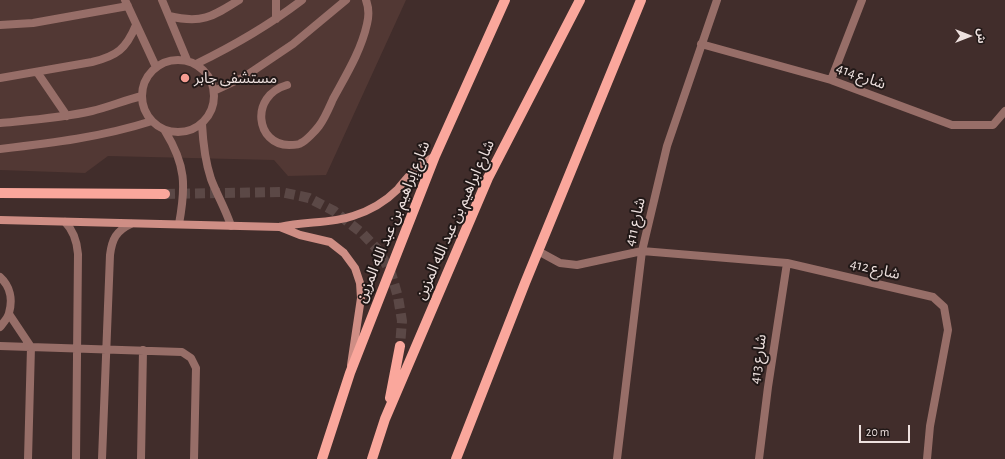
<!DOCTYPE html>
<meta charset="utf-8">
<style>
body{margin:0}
#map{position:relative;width:1005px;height:459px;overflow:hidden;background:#412d2b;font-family:"Alegreya Sans","Noto Sans Arabic",sans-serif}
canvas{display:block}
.north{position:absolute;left:949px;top:16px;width:40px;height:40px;-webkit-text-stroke:3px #211817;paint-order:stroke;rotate:90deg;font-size:11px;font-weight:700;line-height:16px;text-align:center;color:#eee1df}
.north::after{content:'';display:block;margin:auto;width:14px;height:18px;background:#eee1df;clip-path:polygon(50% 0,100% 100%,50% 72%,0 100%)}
.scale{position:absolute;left:859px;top:425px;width:51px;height:18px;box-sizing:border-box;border:2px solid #eee1df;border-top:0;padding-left:5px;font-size:12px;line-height:14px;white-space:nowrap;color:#eee1df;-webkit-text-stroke:3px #211817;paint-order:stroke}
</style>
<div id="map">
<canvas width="1005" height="459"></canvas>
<div class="north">ش</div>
<div class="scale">20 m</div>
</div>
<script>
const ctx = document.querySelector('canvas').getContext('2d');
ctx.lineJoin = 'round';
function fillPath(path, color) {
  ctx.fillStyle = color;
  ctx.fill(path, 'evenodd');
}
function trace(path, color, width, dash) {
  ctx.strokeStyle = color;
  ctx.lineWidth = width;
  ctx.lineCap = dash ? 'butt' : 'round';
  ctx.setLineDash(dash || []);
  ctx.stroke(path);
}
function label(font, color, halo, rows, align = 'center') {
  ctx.font = font + ' "Alegreya Sans","Noto Sans Arabic",sans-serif';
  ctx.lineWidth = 4;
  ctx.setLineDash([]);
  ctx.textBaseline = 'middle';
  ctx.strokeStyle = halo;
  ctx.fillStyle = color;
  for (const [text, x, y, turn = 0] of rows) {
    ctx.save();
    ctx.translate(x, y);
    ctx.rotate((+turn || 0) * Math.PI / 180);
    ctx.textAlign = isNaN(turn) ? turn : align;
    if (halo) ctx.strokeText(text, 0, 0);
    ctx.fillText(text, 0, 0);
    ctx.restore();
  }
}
fillPath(new Path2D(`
 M 0,0 L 406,0 L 326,175 L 288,176 L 274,160 L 108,156 L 85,173 L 0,170 Z`), '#523834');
trace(new Path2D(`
 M 165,194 L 281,192 L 309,198 L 334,211 L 362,233 L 379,251 L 391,273 L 398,297 L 402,321 L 400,346`), '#5b4846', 10, [10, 5]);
trace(new Path2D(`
 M 125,0 L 156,67
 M 162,0 L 187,60
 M 276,0 L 276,19
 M 169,16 C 201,24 212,17 239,0
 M 0,25 L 33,23 L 128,6
 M142 96a36 36 0 1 1 72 0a36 36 0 1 1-72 0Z
 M 196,64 C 235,45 268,26 302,0
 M 37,72 L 67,116
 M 0,78 L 92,62 C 117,56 126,49 136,25
 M 287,85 C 249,96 256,145 289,145 C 292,145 299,145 301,143 C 306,141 316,130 319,126 C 325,118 329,108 333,99 C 346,75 361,51 367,24 C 369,16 369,8 366,0
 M 214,91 L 244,77 L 293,44 L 346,0
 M 0,123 C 31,120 61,118 92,111 C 109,107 125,100 142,96
 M 202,124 C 203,143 205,161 211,179 C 217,195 226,210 231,226
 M 165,131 C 186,165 186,186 179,224
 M 0,149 C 52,143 102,137 152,121
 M 65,222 C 74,231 77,241 78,254 L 76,459
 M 0,277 C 10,286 13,299 9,313 C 8,318 3,323 0,327
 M 9,314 L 31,347 L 28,459
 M 0,346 L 182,352 L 191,358 L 196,368 L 194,459
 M 102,459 L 110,255 C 112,239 116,231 131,224
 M 141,459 L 143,350`), '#976e68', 8);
trace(new Path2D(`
 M 701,44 L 831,80 L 952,125 L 993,125 L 1005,111
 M 831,80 L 862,0
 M 538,251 L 560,263 L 577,265 L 642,251 L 787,263 L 933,297 L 944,307 L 948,330 L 930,426 L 927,459
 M 617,459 L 642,251 L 667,146 L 717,0
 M 759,459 L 768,387 L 787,263`), '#976e68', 8);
trace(new Path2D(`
 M 0,220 L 280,227 C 304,221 330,224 353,216 C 369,211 386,201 398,189 C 403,183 408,176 415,170 C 421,165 428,160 435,156
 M 280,227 L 300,235 L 330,242 L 344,253 L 355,268 L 360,283 L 361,298 L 351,365`), '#cf8e85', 8);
trace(new Path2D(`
 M 0,193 L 165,194
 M 390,398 L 400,346
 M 322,459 L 350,373 L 435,156 L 505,0
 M 372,459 L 385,419 L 488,178 L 580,0
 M 456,459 L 525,283 L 641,0`), '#faa79c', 10);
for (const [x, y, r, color] of [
 [185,78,5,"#f59c91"]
]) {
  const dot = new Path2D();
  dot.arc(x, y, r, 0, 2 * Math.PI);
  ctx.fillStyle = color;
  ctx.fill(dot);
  trace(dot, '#211817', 1.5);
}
label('15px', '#eee1df', '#211817', [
 ["شارع 414",861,76,20],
 ["شارع ابراهيم بن عبد الله المزين",455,220,-66],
 ["شارع إبراهيم بن عبد الله المزين",393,222,-68],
 ["شارع 411",635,222,-77],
 ["شارع 412",875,269,13],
 ["شارع 413",758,359,-82]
]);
label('15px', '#eee1df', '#211817', [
 ["مستشفى جابر",194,78]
], 'left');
</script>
